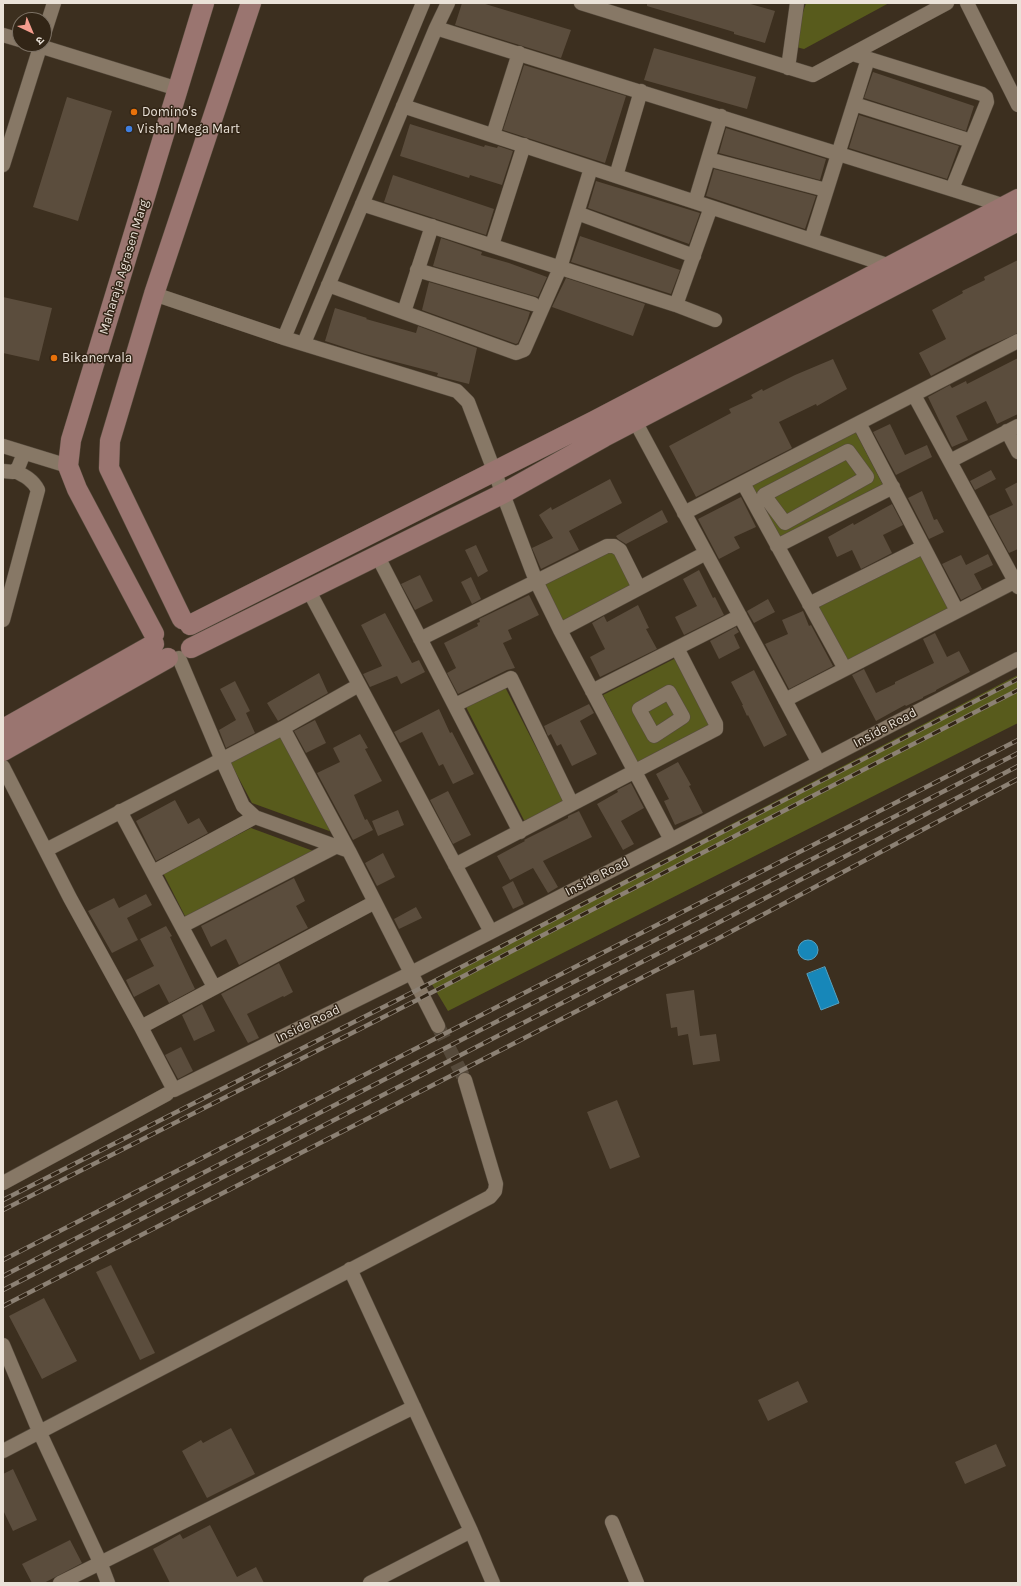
<!DOCTYPE html>
<meta charset="utf-8">
<style>
body{margin:0}
#map{position:relative;width:1021px;height:1586px;overflow:hidden;background:#3c2f1f;font-family:Karla,"Noto Sans Devanagari",sans-serif}
canvas{display:block}
.frame{position:absolute;inset:0;border:4px solid #eae2d8;pointer-events:none}
.north{position:absolute;left:12px;top:12px;width:40px;height:40px;box-sizing:border-box;background:#322516;border:1px solid #7c7164;border-radius:50%;rotate:136deg;font-size:11px;font-weight:700;line-height:16px;text-align:center;color:#eae2d8}
.north::after{content:'';display:block;margin:auto;width:14px;height:18px;background:#f59d8e;clip-path:polygon(50% 0,100% 100%,50% 72%,0 100%)}
</style>
<div id="map">
<canvas width="1021" height="1586"></canvas>
<div class="frame"></div>
<div class="north">उ</div>
</div>
<script>
const ctx = document.querySelector('canvas').getContext('2d');
ctx.lineJoin = 'round';
function fillPath(path, color) {
  ctx.fillStyle = color;
  ctx.fill(path, 'evenodd');
}
function trace(path, color, width, dash) {
  ctx.strokeStyle = color;
  ctx.lineWidth = width;
  ctx.lineCap = dash ? 'butt' : 'round';
  ctx.setLineDash(dash || []);
  ctx.stroke(path);
}
function label(font, color, halo, rows, align = 'center') {
  ctx.font = font + ' Karla,sans-serif';
  ctx.lineWidth = 3;
  ctx.setLineDash([]);
  ctx.textBaseline = 'middle';
  ctx.strokeStyle = halo;
  ctx.fillStyle = color;
  for (const [text, x, y, turn = 0] of rows) {
    ctx.save();
    ctx.translate(x, y);
    ctx.rotate((+turn || 0) * Math.PI / 180);
    ctx.textAlign = isNaN(turn) ? turn : align;
    if (halo) ctx.strokeText(text, 0, 0);
    ctx.fillText(text, 0, 0);
    ctx.restore();
  }
}
fillPath(new Path2D(`
 M 806,3 L 889,3 L 804,49 L 792,46 Z
 M 855,431 L 883,485 L 778,539 L 751,485 Z
 M 611,546 L 632,587 L 562,622 L 542,581 Z
 M 921,553 L 949,608 L 846,662 L 818,607 Z
 M 676,658 L 711,728 L 638,765 L 603,695 Z
 M 1018,675 L 1018,723 L 448,1011 L 430,981 Z
 M 504,685 L 566,806 L 527,826 L 465,705 Z
 M 280,735 L 332,832 L 252,803 L 230,762 Z
 M 251,828 L 316,852 L 186,918 L 163,873 Z`), '#585b1c');
const water = new Path2D(`
 M798 950a10 10 0 1 1 20 0a10 10 0 1 1-20 0Z
 M 825,967 L 839,1003 L 821,1010 L 807,974 Z`);
fillPath(water, '#1787b9');
trace(water, '#56a2c2', 1);
fillPath(new Path2D(`
 M 462,3 L 482,3 L 571,30 L 561,58 L 455,25 Z
 M 647,3 L 747,3 L 775,11 L 765,43 L 734,34 L 734,32 L 647,6 Z
 M 654,48 L 756,77 L 747,109 L 644,80 Z
 M 524,65 L 626,96 L 605,163 L 503,130 Z
 M 873,72 L 974,106 L 966,131 L 864,98 Z
 M 67,97 L 112,111 L 78,221 L 33,207 Z
 M 859,115 L 959,146 L 947,179 L 849,148 Z
 M 410,124 L 484,147 L 485,145 L 497,148 L 498,146 L 513,151 L 502,185 L 470,175 L 469,178 L 400,156 Z
 M 726,128 L 826,159 L 820,180 L 719,153 Z
 M 714,169 L 816,196 L 805,229 L 706,196 Z
 M 393,175 L 494,209 L 486,235 L 384,202 Z
 M 596,181 L 700,213 L 689,244 L 588,208 Z
 M 580,236 L 680,270 L 671,294 L 571,262 Z
 M 441,238 L 482,252 L 481,255 L 509,263 L 547,277 L 538,297 L 433,266 Z
 M 1018,260 L 1018,333 L 976,352 L 931,376 L 919,353 L 946,339 L 932,310 L 963,293 L 962,291 L 985,280 L 984,277 Z
 M 566,278 L 645,304 L 633,336 L 552,307 Z
 M 429,282 L 530,312 L 527,322 L 518,343 L 516,344 L 422,310 Z
 M 3,297 L 52,308 L 39,361 L 3,353 Z
 M 335,308 L 367,318 L 366,319 L 416,333 L 418,326 L 477,348 L 469,384 L 437,376 L 438,373 L 365,354 L 325,341 Z
 M 1018,358 L 1018,414 L 997,424 L 986,401 L 956,416 L 968,440 L 952,447 L 928,397 L 950,385 L 952,388 L 966,381 L 967,384 Z
 M 833,359 L 847,389 L 817,406 L 816,404 L 779,422 L 792,448 L 696,497 L 669,446 L 731,413 L 729,409 L 753,398 L 751,395 L 762,389 L 763,391 L 795,375 Z
 M 890,424 L 905,455 L 927,445 L 932,457 L 896,475 L 873,432 Z
 M 991,470 L 996,479 L 975,490 L 970,481 Z
 M 610,479 L 622,503 L 569,531 L 579,550 L 541,569 L 532,548 L 553,538 L 539,515 L 551,507 L 552,510 Z
 M 1018,482 L 1018,549 L 1009,553 L 989,516 L 1013,505 L 1005,489 Z
 M 922,491 L 934,520 L 937,519 L 944,532 L 929,539 L 908,498 Z
 M 741,497 L 756,527 L 734,537 L 740,548 L 719,559 L 698,519 Z
 M 892,504 L 903,525 L 883,535 L 892,553 L 861,569 L 852,550 L 837,557 L 828,537 L 853,523 L 854,525 Z
 M 662,510 L 668,522 L 626,544 L 618,539 L 616,536 Z
 M 476,545 L 488,571 L 478,577 L 465,550 Z
 M 988,554 L 993,565 L 974,574 L 982,589 L 961,600 L 942,564 L 961,555 L 966,565 Z
 M 699,570 L 713,598 L 715,597 L 724,615 L 684,635 L 675,617 L 697,606 L 683,579 Z
 M 420,575 L 433,601 L 415,610 L 401,584 Z
 M 471,577 L 481,599 L 472,604 L 461,582 Z
 M 529,595 L 539,615 L 508,630 L 512,639 L 503,643 L 515,668 L 507,670 L 458,694 L 447,673 L 456,668 L 444,643 L 478,626 L 477,623 L 480,622 L 479,619 Z
 M 768,599 L 775,612 L 754,623 L 747,611 Z
 M 638,605 L 649,628 L 646,629 L 657,649 L 600,677 L 590,657 L 605,649 L 592,623 L 604,616 L 607,622 Z
 M 803,611 L 809,626 L 811,625 L 833,666 L 789,689 L 765,644 L 788,634 L 782,620 Z
 M 385,613 L 412,663 L 419,660 L 425,672 L 401,684 L 397,676 L 370,687 L 363,674 L 382,666 L 361,625 Z
 M 736,627 L 739,632 L 734,635 L 740,648 L 719,659 L 710,641 Z
 M 935,633 L 947,657 L 959,651 L 970,672 L 936,690 L 936,691 L 923,697 L 923,698 L 906,706 L 905,705 L 876,721 L 852,675 L 864,669 L 876,693 L 895,684 L 895,682 L 934,663 L 923,639 Z
 M 754,670 L 787,735 L 764,747 L 748,715 L 747,716 L 742,705 L 743,705 L 731,682 Z
 M 319,673 L 328,693 L 278,721 L 267,703 Z
 M 235,681 L 250,711 L 246,713 L 255,733 L 226,748 L 219,730 L 236,720 L 220,689 Z
 M 589,704 L 594,713 L 580,721 L 597,754 L 572,766 L 561,744 L 557,746 L 551,734 L 548,736 L 544,726 Z
 M 439,709 L 450,733 L 452,732 L 474,774 L 453,784 L 443,764 L 439,766 L 422,732 L 400,743 L 394,732 Z
 M 315,720 L 326,743 L 306,753 L 294,731 Z
 M 360,734 L 368,748 L 365,749 L 382,781 L 354,795 L 365,820 L 367,819 L 373,830 L 353,840 L 317,773 L 340,762 L 333,748 Z
 M 678,762 L 691,785 L 689,786 L 703,813 L 675,825 L 664,801 L 669,799 L 656,774 Z
 M 631,783 L 644,808 L 621,821 L 634,844 L 623,850 L 597,804 L 618,792 L 617,790 Z
 M 448,791 L 471,835 L 453,844 L 430,800 Z
 M 175,800 L 188,824 L 199,818 L 208,833 L 156,861 L 136,821 Z
 M 398,810 L 404,825 L 378,836 L 372,821 Z
 M 579,811 L 592,837 L 543,861 L 558,887 L 548,893 L 533,868 L 510,880 L 497,856 L 525,841 L 524,840 L 568,818 L 568,816 Z
 M 383,853 L 395,877 L 377,886 L 365,863 Z
 M 294,878 L 305,901 L 296,906 L 308,928 L 239,965 L 226,939 L 211,947 L 201,926 Z
 M 513,881 L 524,904 L 513,909 L 502,887 Z
 M 146,894 L 152,905 L 127,918 L 138,940 L 112,953 L 88,911 L 114,898 L 119,908 Z
 M 416,907 L 422,918 L 399,929 L 394,919 Z
 M 166,926 L 172,936 L 170,937 L 195,989 L 169,1003 L 159,984 L 134,997 L 126,980 L 154,966 L 140,939 Z
 M 279,963 L 293,992 L 284,997 L 283,996 L 247,1014 L 259,1038 L 248,1043 L 221,994 Z
 M 694,990 L 700,1036 L 716,1034 L 720,1061 L 693,1065 L 688,1034 L 678,1036 L 677,1027 L 671,1028 L 666,994 Z
 M 202,1004 L 215,1031 L 194,1041 L 182,1015 Z
 M 181,1047 L 193,1071 L 178,1079 L 165,1055 Z
 M 617,1100 L 640,1157 L 610,1169 L 587,1112 Z
 M 111,1265 L 155,1353 L 140,1360 L 96,1272 Z
 M 44,1298 L 77,1361 L 42,1379 L 9,1316 Z
 M 798,1381 L 808,1402 L 768,1421 L 758,1400 Z
 M 231,1428 L 255,1474 L 207,1498 L 182,1451 L 201,1440 L 203,1443 Z
 M 996,1444 L 1006,1466 L 965,1484 L 955,1462 Z
 M 13,1469 L 37,1520 L 13,1531 L 3,1510 L 3,1474 Z
 M 210,1525 L 237,1577 L 256,1567 L 264,1583 L 170,1583 L 153,1549 L 180,1534 L 183,1539 Z
 M 70,1540 L 82,1563 L 44,1583 L 32,1583 L 22,1564 Z`), '#5b4d3d');
trace(new Path2D(`
 M 438,1026 L 465,1080`), '#564a3b', 14, [14, 7]);
const street = new Path2D(`
 M 581,3 L 813,75 L 947,3
 M 967,3 L 1018,105
 M 436,28 L 1005,206
 M 44,34 L 54,3
 M 3,35 L 20,40
 M 33,44 L 178,89
 M 853,54 L 982,94 L 986,97 L 987,102 L 952,189
 M 788,68 L 797,3
 M 854,104 L 971,141
 M 403,106 L 890,266
 M 493,135 L 519,53
 M 708,159 L 826,190
 M 3,165 L 41,44
 M 616,176 L 641,91
 M 695,202 L 721,116
 M 362,204 L 676,305 L 715,320
 M 577,213 L 694,256
 M 811,240 L 868,59
 M 492,245 L 524,145
 M 417,270 L 533,304
 M 328,285 L 516,353 L 524,350 L 560,268 L 591,168
 M 154,294 L 284,338 L 457,391 L 468,402 L 536,581 L 560,630 L 671,840
 M 676,305 L 711,207
 M 404,312 L 432,226
 M 284,338 L 423,3
 M 304,343 L 436,28 L 448,3
 M 914,395 L 1018,587
 M 635,421 L 819,763
 M 859,423 L 957,611
 M 1007,431 L 1018,452
 M 3,446 L 68,466
 M 848,451 L 867,477 L 785,523 L 764,495 Z
 M 950,461 L 1018,426
 M 3,471 L 13,472 L 18,468 L 24,453
 M 743,483 L 845,669
 M 684,513 L 1018,341
 M 777,546 L 893,487
 M 377,555 L 520,832
 M 309,591 L 491,932
 M 809,604 L 923,547
 M 3,620 L 38,490 C 33,480 25,476 15,471
 M 560,630 L 706,553
 M 420,639 L 607,546 L 614,546 L 620,550 L 639,588
 M 179,658 L 222,760 L 243,806 L 255,817 L 349,851 L 438,1026
 M 592,691 L 740,616
 M 669,692 L 683,717 L 654,736 L 639,709 Z
 M 785,700 L 1018,580
 M 455,705 L 511,678 L 572,804
 M 283,728 L 349,851
 M 3,767 L 70,898 L 141,1027 L 174,1090 L 411,973 L 671,840 L 1018,659
 M 120,811 L 214,987
 M 46,850 L 283,728 L 359,685
 M 455,865 L 716,729 L 716,724 L 677,648
 M 153,872 L 255,817
 M 182,926 L 337,846
 M 141,1027 L 375,902
 M 3,1183 L 167,1094
 M 350,1269 L 471,1531 L 493,1583
 M 3,1345 L 39,1431 L 100,1562 L 108,1583
 M 3,1451 L 490,1197 L 495,1191 L 496,1184 L 465,1080
 M 612,1522 L 637,1583
 M 60,1583 L 414,1407
 M 370,1583 L 471,1531`);
const secondary = new Path2D(`
 M 182,619 L 109,468 L 110,441 L 154,294 L 251,3
 M 190,625 L 594,421 L 1018,199
 M 154,634 L 77,489 L 68,466 L 71,440 L 204,3
 M 191,648 L 504,493 L 604,437 L 1018,221
 M 3,729 L 154,644
 M 3,751 L 168,658`);
trace(street, '#574c3e', 15);
trace(secondary, '#574c3e', 21);
trace(street, '#877866', 14);
trace(secondary, '#9a7570', 20);
const rail = new Path2D(`
 M 3,1200 L 417,990 L 1018,679
 M 3,1210 L 421,998 L 1018,690
 M 3,1260 L 1018,740
 M 3,1276 L 1018,753
 M 3,1290 L 712,926 L 1018,766
 M 3,1306 L 719,938 L 1018,779`);
trace(rail, '#8c8174', 4.5);
trace(rail, '#322516', 3, [9]);
for (const [x, y, r, color] of [
 [134,112,4,"#e8710a"],
 [129,129,4,"#3f7fe0"],
 [54,358,4,"#e8710a"]
]) {
  const dot = new Path2D();
  dot.arc(x, y, r, 0, 2 * Math.PI);
  ctx.fillStyle = color;
  ctx.fill(dot);
  trace(dot, '#322516', 1.5);
}
label('13px', '#eae2d8', '#322516', [
 ["Domino's",142,112],
 ["Vishal Mega Mart",137,129],
 ["Bikanervala",62,358]
], 'left');
label('13px', '#eae2d8', '#322516', [
 ["Maharaja Agrasen Marg",124,267,-73],
 ["Inside Road",885,728,-28],
 ["Inside Road",597,877,-27],
 ["Inside Road",308,1024,-26]
]);
</script>
